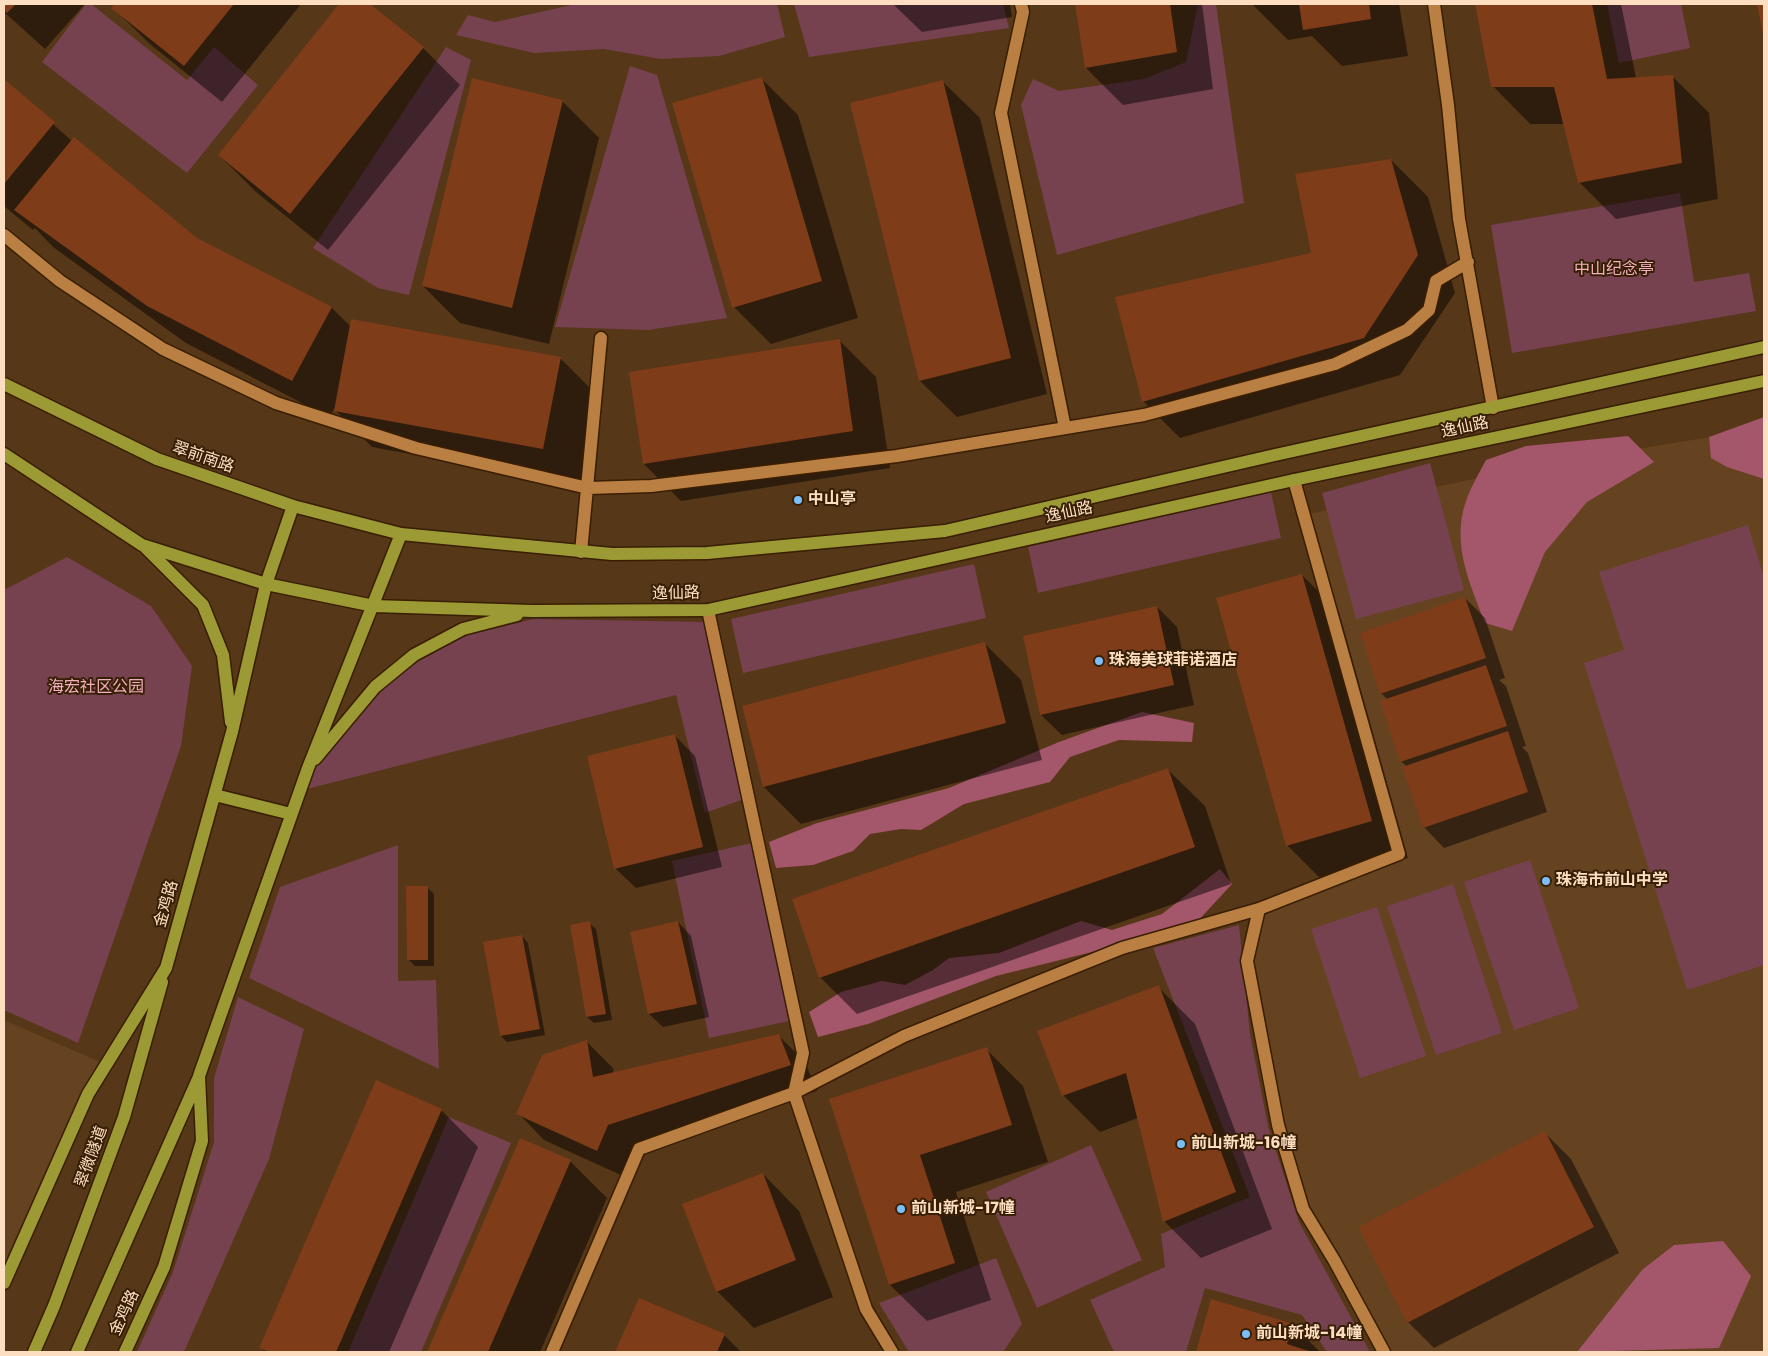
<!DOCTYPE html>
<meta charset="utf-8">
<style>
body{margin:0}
#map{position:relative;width:1768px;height:1356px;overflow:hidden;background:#563717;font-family:Poppins,sans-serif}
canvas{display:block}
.frame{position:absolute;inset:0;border:5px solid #fedec1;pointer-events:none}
</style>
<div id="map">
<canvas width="1768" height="1356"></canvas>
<div class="frame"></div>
</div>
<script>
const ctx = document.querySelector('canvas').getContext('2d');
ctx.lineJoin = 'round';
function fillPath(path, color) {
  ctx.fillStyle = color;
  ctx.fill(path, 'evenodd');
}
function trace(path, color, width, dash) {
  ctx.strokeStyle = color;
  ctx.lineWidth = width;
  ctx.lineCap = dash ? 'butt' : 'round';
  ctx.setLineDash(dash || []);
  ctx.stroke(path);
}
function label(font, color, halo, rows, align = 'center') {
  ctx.font = font + ' Poppins,"Noto Sans SC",sans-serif';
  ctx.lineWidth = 4;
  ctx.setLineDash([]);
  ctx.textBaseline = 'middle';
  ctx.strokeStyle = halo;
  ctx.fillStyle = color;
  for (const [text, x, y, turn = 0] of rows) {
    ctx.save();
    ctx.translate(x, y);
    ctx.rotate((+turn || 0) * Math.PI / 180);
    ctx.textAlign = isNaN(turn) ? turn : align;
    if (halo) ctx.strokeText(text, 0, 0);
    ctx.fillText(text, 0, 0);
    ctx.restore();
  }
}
fillPath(new Path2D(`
 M 1764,428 L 1764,1352 L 1384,1352 L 1303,1209 L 1247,961 L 1259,909 L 1398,853 L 1304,515 L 1535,466 Z
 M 4,1020 L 100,1062 L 4,1276 Z`), '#654320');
fillPath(new Path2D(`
 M 86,4 L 91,4 L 187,80 L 214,47 L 258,85 L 187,173 L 42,62 Z
 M 576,4 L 777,4 L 785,37 L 719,56 L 661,59 L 604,49 L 534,53 L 456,35 L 468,15 L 495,22 Z
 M 794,4 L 1003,4 L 1009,28 L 809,57 Z
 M 1198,4 L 1216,4 L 1244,203 L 1057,255 L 1021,105 L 1033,79 L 1059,91 L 1144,79 L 1186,62 Z
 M 1607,4 L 1681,4 L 1690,48 L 1619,63 Z
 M 446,47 L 471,60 L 409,295 L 378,288 L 313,248 Z
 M 630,66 L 657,75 L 727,318 L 648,330 L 555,327 Z
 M 1680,193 L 1694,282 L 1749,273 L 1756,311 L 1512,353 L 1491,225 Z
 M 1430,463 L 1464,590 L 1356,619 L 1322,493 Z
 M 1271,492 L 1281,538 L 1038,593 L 1028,547 Z
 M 1748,525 L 1764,578 L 1764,965 L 1687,990 L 1584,663 L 1624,650 L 1599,572 Z
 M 67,557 L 151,606 L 192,666 L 181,746 L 78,1043 L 4,1010 L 4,590 Z
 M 974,564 L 986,618 L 743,673 L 731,619 Z
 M 534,619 L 706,622 L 744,799 L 705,813 L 676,695 L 307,789 L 315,769 L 381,691 L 419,661 L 467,635 Z
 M 752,843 L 789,1021 L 709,1038 L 672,861 Z
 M 398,845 L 398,981 L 436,980 L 439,1069 L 249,978 L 280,887 Z
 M 1530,860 L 1579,1008 L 1514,1030 L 1464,882 Z
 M 1453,884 L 1502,1033 L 1436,1055 L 1387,906 Z
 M 1377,907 L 1426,1056 L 1360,1078 L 1311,929 Z
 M 1239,925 L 1250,1034 L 1268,1126 L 1299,1222 L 1370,1352 L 1327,1352 L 1302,1315 L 1205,1288 L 1186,1352 L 1114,1352 L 1090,1300 L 1165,1267 L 1161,1234 L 1250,1197 L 1153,948 Z
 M 238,997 L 304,1029 L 269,1159 L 184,1352 L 137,1352 L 173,1272 L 214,1142 L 214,1078 Z
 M 449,1117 L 511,1143 L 421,1352 L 348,1352 Z
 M 1091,1145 L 1142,1260 L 1037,1308 L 986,1192 Z
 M 996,1258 L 1022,1324 L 1003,1352 L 909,1352 L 879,1303 Z`), '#76424f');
fillPath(new Path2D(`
 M 1764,417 L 1764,479 L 1727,467 L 1711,458 L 1709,437 Z
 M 1628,436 L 1654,462 L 1587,502 L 1545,552 L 1512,631 L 1485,623 C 1470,584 1451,544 1466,501 C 1471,487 1479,473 1486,460 L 1526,446 Z
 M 1142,712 L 1194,723 L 1192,742 L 1119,740 L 1070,757 L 1050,782 L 964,804 L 921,830 L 901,829 L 870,834 L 853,851 L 813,865 L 776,868 L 769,842 L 817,823 L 949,788 L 1059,742 Z
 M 1220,869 L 1232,884 L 1196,923 L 1112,947 L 996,976 L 868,1024 L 818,1037 L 809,1012 L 841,992 L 882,981 L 905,985 L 933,970 L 949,958 L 999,953 L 1081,921 L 1112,930 L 1162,914 Z
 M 1723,1241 L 1751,1276 L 1719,1348 L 1577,1352 L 1642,1270 L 1674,1245 Z`), '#a4566a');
fillPath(new Path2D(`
 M 4,4 L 85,4 L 45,49 L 4,12 Z
 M 116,4 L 301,4 L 222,102 L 150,44 L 113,8 Z
 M 341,4 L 368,4 L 423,48 L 460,85 L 328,250 L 256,192 L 219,155 Z
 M 893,4 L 1010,4 L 1012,17 L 922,32 Z
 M 1076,4 L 1202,4 L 1213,89 L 1123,105 L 1086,68 Z
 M 1252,4 L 1399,4 L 1408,56 L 1342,66 L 1312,36 L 1288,40 Z
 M 1476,4 L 1621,4 L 1636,78 L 1672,76 L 1709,113 L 1718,199 L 1616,219 L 1579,182 L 1564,124 L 1530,124 L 1493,86 Z
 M 761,78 L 798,115 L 858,318 L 771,344 L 734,307 Z
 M 4,81 L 72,141 L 197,239 L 332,308 L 351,327 L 560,358 L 597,395 L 580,485 L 372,447 L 334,409 L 329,417 L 186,343 L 53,247 L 35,228 L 33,230 L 4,206 Z
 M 943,82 L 980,118 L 1047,394 L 957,417 L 920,381 Z
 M 562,101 L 599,138 L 549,344 L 460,323 L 423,286 Z
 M 1391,160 L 1428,197 L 1455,293 L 1400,375 L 1180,438 L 1143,401 L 1313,254 Z
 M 839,340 L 876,377 L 890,468 L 681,501 L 644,464 Z
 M 1302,575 L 1339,612 L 1408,858 L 1324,882 L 1287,845 Z
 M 1465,598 L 1485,618 L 1505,678 L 1499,680 L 1506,686 L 1526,746 L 1522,747 L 1528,753 L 1547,812 L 1444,848 L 1424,827 L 1407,767 L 1402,762 L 1381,702 L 1388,700 L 1381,693 Z
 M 1157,607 L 1177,627 L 1194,705 L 1062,735 L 1041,715 L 1024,637 Z
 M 984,643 L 1021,680 L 1042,760 L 801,824 L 764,787 Z
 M 675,736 L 695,756 L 722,867 L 636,888 L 615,868 Z
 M 1168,770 L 1205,806 L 1231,884 L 857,1014 L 820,977 Z
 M 427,887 L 434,894 L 434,966 L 415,966 L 409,960 Z
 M 678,922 L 691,936 L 709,1017 L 663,1027 L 649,1014 Z
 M 589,923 L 596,929 L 612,1020 L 594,1023 L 587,1017 L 571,926 Z
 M 522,936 L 528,943 L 545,1035 L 507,1042 L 501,1036 Z
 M 1158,987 L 1195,1024 L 1272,1229 L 1201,1258 L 1164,1221 L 1138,1118 L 1100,1132 L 1063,1095 Z
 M 778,1035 L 805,1062 L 817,1091 L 634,1151 L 623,1176 L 544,1140 L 518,1113 L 587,1042 L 613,1068 L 614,1074 Z
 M 986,1049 L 1023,1086 L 1048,1162 L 956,1192 L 991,1300 L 927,1321 L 890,1285 L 830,1100 Z
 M 441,1110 L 478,1147 L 389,1352 L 265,1352 L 261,1348 Z
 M 1545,1133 L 1571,1159 L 1619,1253 L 1434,1348 L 1408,1322 Z
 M 521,1140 L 570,1161 L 607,1198 L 540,1352 L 428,1352 Z
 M 763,1174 L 799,1211 L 833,1297 L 754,1328 L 717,1291 Z
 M 640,1299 L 724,1335 L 741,1352 L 617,1352 Z
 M 1212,1301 L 1293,1325 L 1320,1352 L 1197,1352 Z`), '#0007');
fillPath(new Path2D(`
 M 4,4 L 16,4 L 7,13 L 4,10 Z
 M 115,4 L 234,4 L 184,66 L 111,8 Z
 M 339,4 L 370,4 L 424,47 L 290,214 L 218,155 Z
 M 1075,4 L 1170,4 L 1177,52 L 1085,68 Z
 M 1299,4 L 1369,4 L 1371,19 L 1303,30 Z
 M 1475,4 L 1592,4 L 1607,79 L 1673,75 L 1682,163 L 1578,183 L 1554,87 L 1491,87 Z
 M 1757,4 L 1764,4 L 1764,34 L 1763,34 Z
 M 762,77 L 822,281 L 732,308 L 672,103 Z
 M 472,78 L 563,100 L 512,308 L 422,286 Z
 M 4,79 L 55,122 L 4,184 Z
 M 943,80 L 1011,358 L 919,381 L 850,103 Z
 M 74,137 L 197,238 L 332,307 L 292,381 L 147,306 L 14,210 Z
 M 1391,159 L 1418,255 L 1364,338 L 1142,402 L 1115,297 L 1311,253 L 1295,174 Z
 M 351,319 L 561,357 L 543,449 L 334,411 Z
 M 840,339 L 853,431 L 643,464 L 629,372 Z
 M 1302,574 L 1372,821 L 1286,846 L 1216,598 Z
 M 1465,597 L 1486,658 L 1380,694 L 1360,633 Z
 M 1157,606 L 1174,685 L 1040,715 L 1023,636 Z
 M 985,642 L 1006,723 L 763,787 L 742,706 Z
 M 1486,665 L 1507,726 L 1400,762 L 1380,701 Z
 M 1508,731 L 1528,792 L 1423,828 L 1402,767 Z
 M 675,734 L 703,847 L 614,869 L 587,756 Z
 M 1168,768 L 1195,847 L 819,978 L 792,899 Z
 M 406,886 L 428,886 L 428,960 L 407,960 Z
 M 590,921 L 606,1014 L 586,1017 L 570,925 Z
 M 678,921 L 697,1004 L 648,1014 L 630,932 Z
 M 522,935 L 540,1029 L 500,1036 L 483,942 Z
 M 1159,985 L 1236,1192 L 1163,1222 L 1126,1073 L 1062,1096 L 1037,1031 Z
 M 779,1034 L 791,1065 L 608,1125 L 597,1151 L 516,1114 L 542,1055 L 587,1040 L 593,1077 Z
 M 987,1047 L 1012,1125 L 920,1155 L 955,1263 L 889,1285 L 829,1099 Z
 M 376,1080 L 442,1109 L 336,1352 L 269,1352 L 259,1348 Z
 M 1545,1131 L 1594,1227 L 1407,1323 L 1358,1227 Z
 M 520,1138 L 571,1160 L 488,1352 L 427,1352 Z
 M 763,1173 L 796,1260 L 716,1292 L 682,1204 Z
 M 639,1298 L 725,1334 L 717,1352 L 615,1352 Z
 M 1211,1299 L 1294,1324 L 1287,1344 L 1312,1352 L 1196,1352 Z`), '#7f3c19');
const minor = new Path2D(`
 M 1021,4 L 1023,12 L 1001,113 L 1065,428
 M 1434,4 L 1448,105 L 1459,219 L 1493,408
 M 4,235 L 60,281 L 163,349 L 276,403 L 416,448 L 588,488 L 651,486 L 897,456 L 1144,415 L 1335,364 L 1407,330 L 1429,310 L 1436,281 L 1468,262
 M 1294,480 L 1399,854 L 1259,909 L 1247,961 L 1278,1125 L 1303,1209 L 1334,1260 L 1384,1352
 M 581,552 L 601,338
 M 708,610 L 803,1053 L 794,1093 L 904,1036 L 1122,948 L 1259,909
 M 552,1352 L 639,1149 L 794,1093 L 866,1309 L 892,1352`);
const major = new Path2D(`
 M 4,384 L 157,459 L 293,506 L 401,534 L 612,554 L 707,553 L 945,531 L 1275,455 L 1764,347
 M 4,454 L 142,545 L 266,584 L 374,606 L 532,611 L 708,610 L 1294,480 L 1764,381
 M 144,546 L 203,605 L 223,655 L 231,722
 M 315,759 L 375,687 L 414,655 L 463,629 L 517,615
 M 215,795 L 291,814
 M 4,1283 L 88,1094 L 166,968 L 232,732 L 266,584 L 293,506
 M 34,1352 L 54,1306 L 124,1117 L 162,982
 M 77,1352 L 198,1079
 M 125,1352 L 164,1267 L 202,1141 L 199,1076 L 308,768 L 401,534`);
trace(minor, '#3a1e00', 15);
trace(major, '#3a1e00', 15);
trace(minor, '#ba7f42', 12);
trace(major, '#9b9a35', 12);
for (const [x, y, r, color] of [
 [798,500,5,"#7abff8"],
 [1099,661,5,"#7abff8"],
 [1546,881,5,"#7abff8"],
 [1181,1144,5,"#7abff8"],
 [901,1209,5,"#7abff8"],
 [1246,1334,5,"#7abff8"]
]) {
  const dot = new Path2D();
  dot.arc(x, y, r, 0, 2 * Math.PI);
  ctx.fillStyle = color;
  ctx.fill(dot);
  trace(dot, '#371f05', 2);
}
label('16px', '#f3b0be', '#371f05', [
 ["中山纪念亭",1614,270],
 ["海宏社区公园",96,688]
]);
label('16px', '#fedec1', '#371f05', [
 ["逸仙路",1465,428,-12],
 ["翠前南路",203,458,19],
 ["逸仙路",1069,513,-12],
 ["逸仙路",676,594,-1],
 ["金鸡路",167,904,-74],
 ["翠微隧道",92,1157,-70],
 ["金鸡路",125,1313,-65]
]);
label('bold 16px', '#fedec1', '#371f05', [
 ["中山亭",808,500],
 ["珠海美球菲诺酒店",1109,661],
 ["珠海市前山中学",1556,881],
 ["前山新城-16幢",1191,1144],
 ["前山新城-17幢",911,1209],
 ["前山新城-14幢",1256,1334]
], 'left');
</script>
